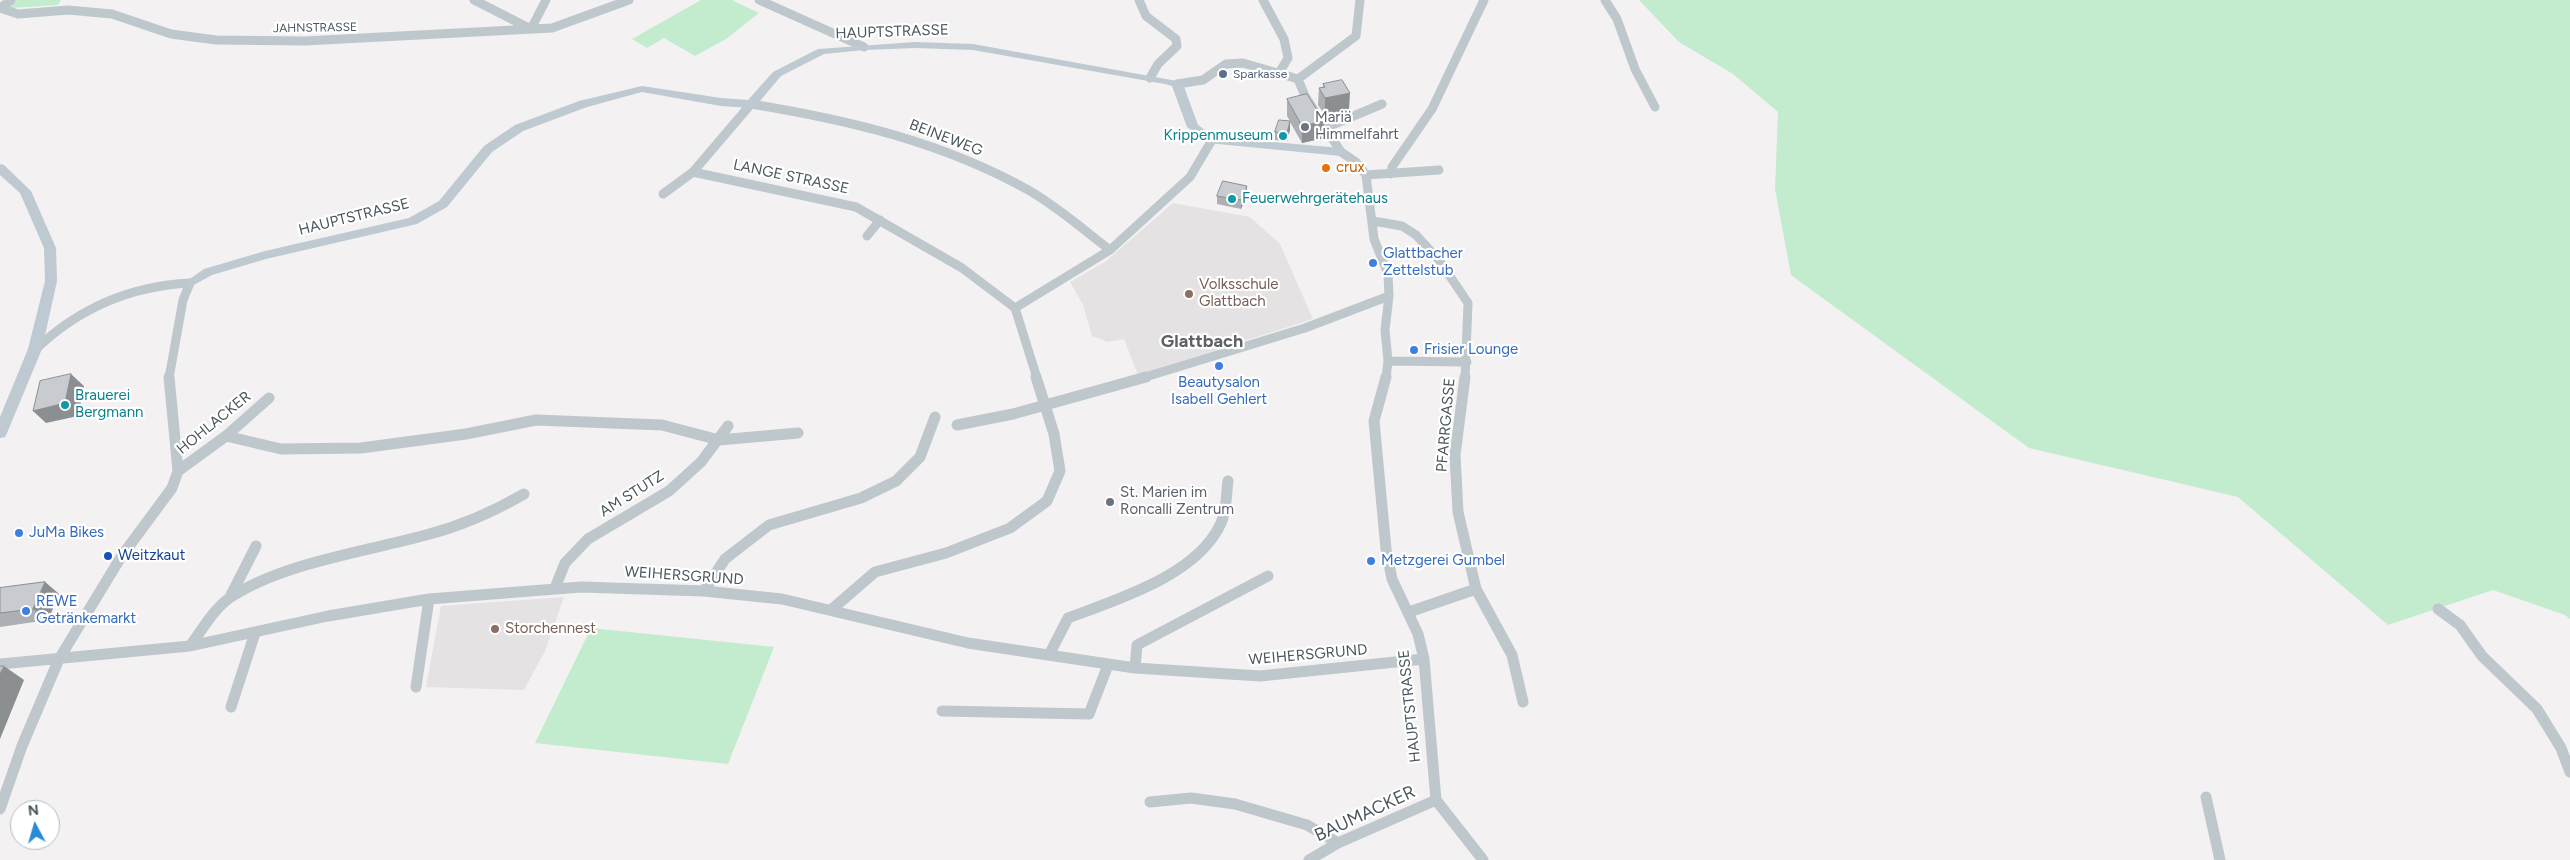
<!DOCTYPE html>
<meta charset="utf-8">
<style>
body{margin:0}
#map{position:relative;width:2570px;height:860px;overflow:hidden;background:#f3f1f1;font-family:Figtree,sans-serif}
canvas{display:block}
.north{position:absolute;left:10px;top:800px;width:50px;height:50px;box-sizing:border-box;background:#fff;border:1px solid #b7bbbe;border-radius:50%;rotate:354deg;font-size:14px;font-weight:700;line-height:20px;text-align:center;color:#4a565d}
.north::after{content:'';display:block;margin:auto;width:18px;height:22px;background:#278bd7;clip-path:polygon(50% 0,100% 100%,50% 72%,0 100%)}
</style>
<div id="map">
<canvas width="2570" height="860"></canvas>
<div class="north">N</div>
</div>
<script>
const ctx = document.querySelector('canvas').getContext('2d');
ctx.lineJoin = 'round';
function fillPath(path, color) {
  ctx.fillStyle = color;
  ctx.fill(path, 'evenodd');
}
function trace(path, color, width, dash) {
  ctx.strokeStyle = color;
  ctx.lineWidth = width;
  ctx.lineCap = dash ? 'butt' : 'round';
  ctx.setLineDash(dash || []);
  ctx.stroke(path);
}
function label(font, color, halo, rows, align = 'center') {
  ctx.font = font + ' Figtree,sans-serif';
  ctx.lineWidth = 4.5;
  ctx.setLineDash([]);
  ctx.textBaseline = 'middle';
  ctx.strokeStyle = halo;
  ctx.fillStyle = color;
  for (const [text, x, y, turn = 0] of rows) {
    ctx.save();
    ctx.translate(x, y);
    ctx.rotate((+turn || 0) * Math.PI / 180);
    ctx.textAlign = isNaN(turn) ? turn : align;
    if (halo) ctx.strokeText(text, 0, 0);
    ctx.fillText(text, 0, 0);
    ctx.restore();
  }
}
fillPath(new Path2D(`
 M 1173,203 L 1250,217 L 1280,244 L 1313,319 L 1138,375 L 1124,339 L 1108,342 L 1092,336 L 1083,305 L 1070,282 L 1105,262 Z
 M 564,597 L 545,651 L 524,690 L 426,687 L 441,606 Z`), '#e4e2e2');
fillPath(new Path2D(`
 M 13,0 L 61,0 L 58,5 L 11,8 L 9,4 Z
 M 701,0 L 732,0 L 759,13 L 726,39 L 695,56 L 664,38 L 647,48 L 632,39 Z
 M 1639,0 L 2570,0 L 2570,619 L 2565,615 L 2493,590 L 2388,625 L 2238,497 L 2029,448 L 1791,275 L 1775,189 L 1778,112 L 1733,74 L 1679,42 Z
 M 591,628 L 774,647 L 728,764 L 535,743 Z`), '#c3ecce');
trace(new Path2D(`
 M 474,0 L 531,29
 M 759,0 L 864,47
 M 1139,0 L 1146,16 L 1176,39 L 1177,46 L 1158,64 L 1150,78
 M 1263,0 L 1284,39 L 1288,58 L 1279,73
 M 1605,0 L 1617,19 L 1635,69 L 1655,107
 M 0,8 L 18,14 L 68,10 L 112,14 L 171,34 L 216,40 L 305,41 L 552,28 L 629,0
 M 0,8 L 11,0
 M 531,29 L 546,0
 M 1298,79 L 1356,36 L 1360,0
 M 1177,84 L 1203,80 L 1226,64 L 1243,63 L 1298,79 L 1305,96 L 1341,152 L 1356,162 L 1366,175 L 1374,239 L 1388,274 L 1389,296 L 1385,330 L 1388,361 L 1386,378
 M 1325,128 L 1382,104
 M 693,172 L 856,207 L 962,268 L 1015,308 L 1037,378
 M 1391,174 L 1392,167 L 1432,109 L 1484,0
 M 1366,175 L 1439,170
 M 663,194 L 693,172 L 751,104 C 849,120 943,142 1030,191 C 1059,208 1084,230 1110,250
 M 1373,221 L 1402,226 L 1416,235 L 1439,260 L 1468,303 L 1465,378
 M 867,236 L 880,220
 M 1015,308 L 1110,250 L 1190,177 L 1212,140
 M 36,349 C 79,308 131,286 190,283 L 183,300 L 169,378
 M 1388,361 L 1467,362
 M 1142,378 L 1305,328 L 1389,296`), '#bec7cc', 9);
trace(new Path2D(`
 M 1386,377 L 1374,421 L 1386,549 L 1392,579 L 1418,634 L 1424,659 L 1436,800 L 1483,860
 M 957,425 L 1013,414 L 1146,377
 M 226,436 L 281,449 L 361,448 L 466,434 L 536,420 L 662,425 L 719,440 L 798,433
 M 178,471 L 226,436 L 269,398
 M 555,588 L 565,563 L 588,539 L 669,491 L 701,462 L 728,426
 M 1476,589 L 1512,655 L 1523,702
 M 704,591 L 725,559 L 769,525 L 861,498 L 896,481 L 920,457 L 935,417
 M 230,597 L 256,546
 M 2438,609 L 2460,625 L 2482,656 L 2537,709 L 2561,748 L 2570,772
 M 831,610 L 875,572 L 946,553 L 1010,528 L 1047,501 L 1060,471 L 1054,434 L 1036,377
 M 1409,612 L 1476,589 L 1458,512 L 1455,455 L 1465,377
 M 190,646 C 202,630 214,608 231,597 C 282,563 368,551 426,535 C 461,526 493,512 524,494
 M 1049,655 L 1068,618 C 1118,599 1198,575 1221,523 C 1227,510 1226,495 1228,481
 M 0,664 L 190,646 L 328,616 L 429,599 L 581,587 L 704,591 L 782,599 L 968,643 L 1135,668 L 1260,676 L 1424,659
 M 1135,668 L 1137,645 L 1268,576
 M 416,687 L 429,599
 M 231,707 L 255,633
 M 942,711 L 1089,714 L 1108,665
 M 2206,797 L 2220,860
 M 1150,802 L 1191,798 L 1235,804 L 1307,825 L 1338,843
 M 0,809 L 22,746 L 59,659 L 121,557 L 172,488 L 178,471 L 169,377
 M 1309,860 L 1338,843 L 1436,800`), '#bec7cc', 11);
fillPath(new Path2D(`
 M 915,42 L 973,44 L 1177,81 L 1183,84 L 1198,125 L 1215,137 L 1341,148 L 1347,152 L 1341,156 L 1208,143 L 1187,127 L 1172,86 L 1165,84 L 973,50 L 915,48 L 864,50 L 824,54 L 781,76 L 755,107 L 751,108 L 721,106 L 642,92 L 587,107 L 523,131 L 492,152 L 447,207 L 417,224 L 266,259 L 212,275 L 190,287 L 184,283 L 204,269 L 265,251 L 409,218 L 439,201 L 484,146 L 515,125 L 579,101 L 642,86 L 721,98 L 748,100 L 773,72 L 818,49 Z
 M 0,164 L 4,165 L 31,191 L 56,248 L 57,281 L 42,349 L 7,433 L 5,437 L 0,438 L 0,417 L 28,349 L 45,281 L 44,248 L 20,193 L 0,175 Z`), '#bec9d1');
fillPath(new Path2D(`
 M 1323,84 L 1349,110 L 1325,115 L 1318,105 L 1319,88 L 1323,87 Z
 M 1287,99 L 1324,138 L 1302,143 L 1290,122 L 1290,130 L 1287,141 L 1275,140 L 1275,132 L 1290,121 L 1287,116 Z
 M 1247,194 L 1241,209 L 1217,204 L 1217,196 Z
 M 45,582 L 59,594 L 48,620 L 0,627 L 0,588 Z`), '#acafb3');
fillPath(new Path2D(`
 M 1350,93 L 1349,110 L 1325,115 L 1325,98 Z
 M 1290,121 L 1290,130 L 1287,141 L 1287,133 Z
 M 1324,121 L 1324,138 L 1302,143 L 1302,126 Z
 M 1247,186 L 1247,194 L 1241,209 L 1241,200 Z
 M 71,374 L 84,386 L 78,416 L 46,423 L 33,411 Z
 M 45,582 L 59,594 L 48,620 L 33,609 Z
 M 4,666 L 24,680 L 0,739 L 0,674 Z`), '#8c8f92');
const building = new Path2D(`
 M 1342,80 L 1350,93 L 1325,98 L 1319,88 L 1325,87 L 1323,84 Z
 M 1307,94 L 1324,121 L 1302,126 L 1287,99 Z
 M 1279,120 L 1290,121 L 1287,133 L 1275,132 Z
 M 1223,181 L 1247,186 L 1241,200 L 1217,196 Z
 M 71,374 L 65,403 L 33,411 L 40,381 Z
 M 45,582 L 33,609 L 0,613 L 0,588 Z
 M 0,666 L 4,666 L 0,674 Z`);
fillPath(building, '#c8ccd0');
trace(building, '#8c8f92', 1);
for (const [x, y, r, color] of [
 [1223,74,5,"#5c6f8a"],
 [1305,127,5,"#6b7280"],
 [1283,136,5,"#0f9aa8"],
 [1326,168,5,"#e8710a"],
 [1232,199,5,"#0f9aa8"],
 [1373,263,5,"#3f7fe0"],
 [1189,294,5,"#8d6e63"],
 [1414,350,5,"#3f7fe0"],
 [1219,366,5,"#3f7fe0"],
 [65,405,5,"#0f9aa8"],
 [1110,502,5,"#6b7280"],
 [19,533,5,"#3f7fe0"],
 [108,556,5,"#1a4fb4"],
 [1371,561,5,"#3f7fe0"],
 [26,611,5,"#3f7fe0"],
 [495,629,5,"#8d6e63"]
]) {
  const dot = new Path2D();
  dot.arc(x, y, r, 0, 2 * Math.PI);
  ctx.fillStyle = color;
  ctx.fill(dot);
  trace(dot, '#fff', 2);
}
label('12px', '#4a565d', '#fff', [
 ["JAHNSTRASSE",315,28,-1]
]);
label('12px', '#4e5e75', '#fff', [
 ["Sparkasse",1233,74]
], 'left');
label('15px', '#4a565d', '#fff', [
 ["HAUPTSTRASSE",892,32,-2],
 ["BEINEWEG",946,138,21],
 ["LANGE STRASSE",791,177,12],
 ["HAUPTSTRASSE",354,217,-14],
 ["HOHLACKER",214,423,-39],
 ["PFARRGASSE",1446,425,-85],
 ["AM STUTZ",632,494,-32],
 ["WEIHERSGRUND",684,576,4],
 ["WEIHERSGRUND",1308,655,-5],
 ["HAUPTSTRASSE",1410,706,-96]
]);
label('15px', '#5b616d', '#fff', [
 ["Mariä",1315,118],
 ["Himmelfahrt",1315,135],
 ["St. Marien im",1120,493],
 ["Roncalli Zentrum",1120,510]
], 'left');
label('15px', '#0d838f', '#fff', [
 ["Krippenmuseum",1273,136,"right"],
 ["Feuerwehrgerätehaus",1242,199],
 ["Brauerei",75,396],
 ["Bergmann",75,413]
], 'left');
label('15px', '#c56008', '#fff', [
 ["crux",1336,168]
], 'left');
label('15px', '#366cbe', '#fff', [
 ["Glattbacher",1383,254],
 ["Zettelstub",1383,271],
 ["Frisier Lounge",1424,350],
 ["Beautysalon",1219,383,"center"],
 ["Isabell Gehlert",1219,400,"center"],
 ["JuMa Bikes",29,533],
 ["Metzgerei Gumbel",1381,561],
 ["REWE",36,602],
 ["Getränkemarkt",36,619]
], 'left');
label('15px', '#785e54', '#fff', [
 ["Volksschule",1199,285],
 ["Glattbach",1199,302],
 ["Storchennest",505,629]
], 'left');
label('15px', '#164399', '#fff', [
 ["Weitzkaut",118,556]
], 'left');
label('bold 18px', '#5e6265', '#fff', [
 ["Glattbach",1202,342]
]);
label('18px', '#4a565d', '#fff', [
 ["BAUMACKER",1365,814,-25]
]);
</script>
